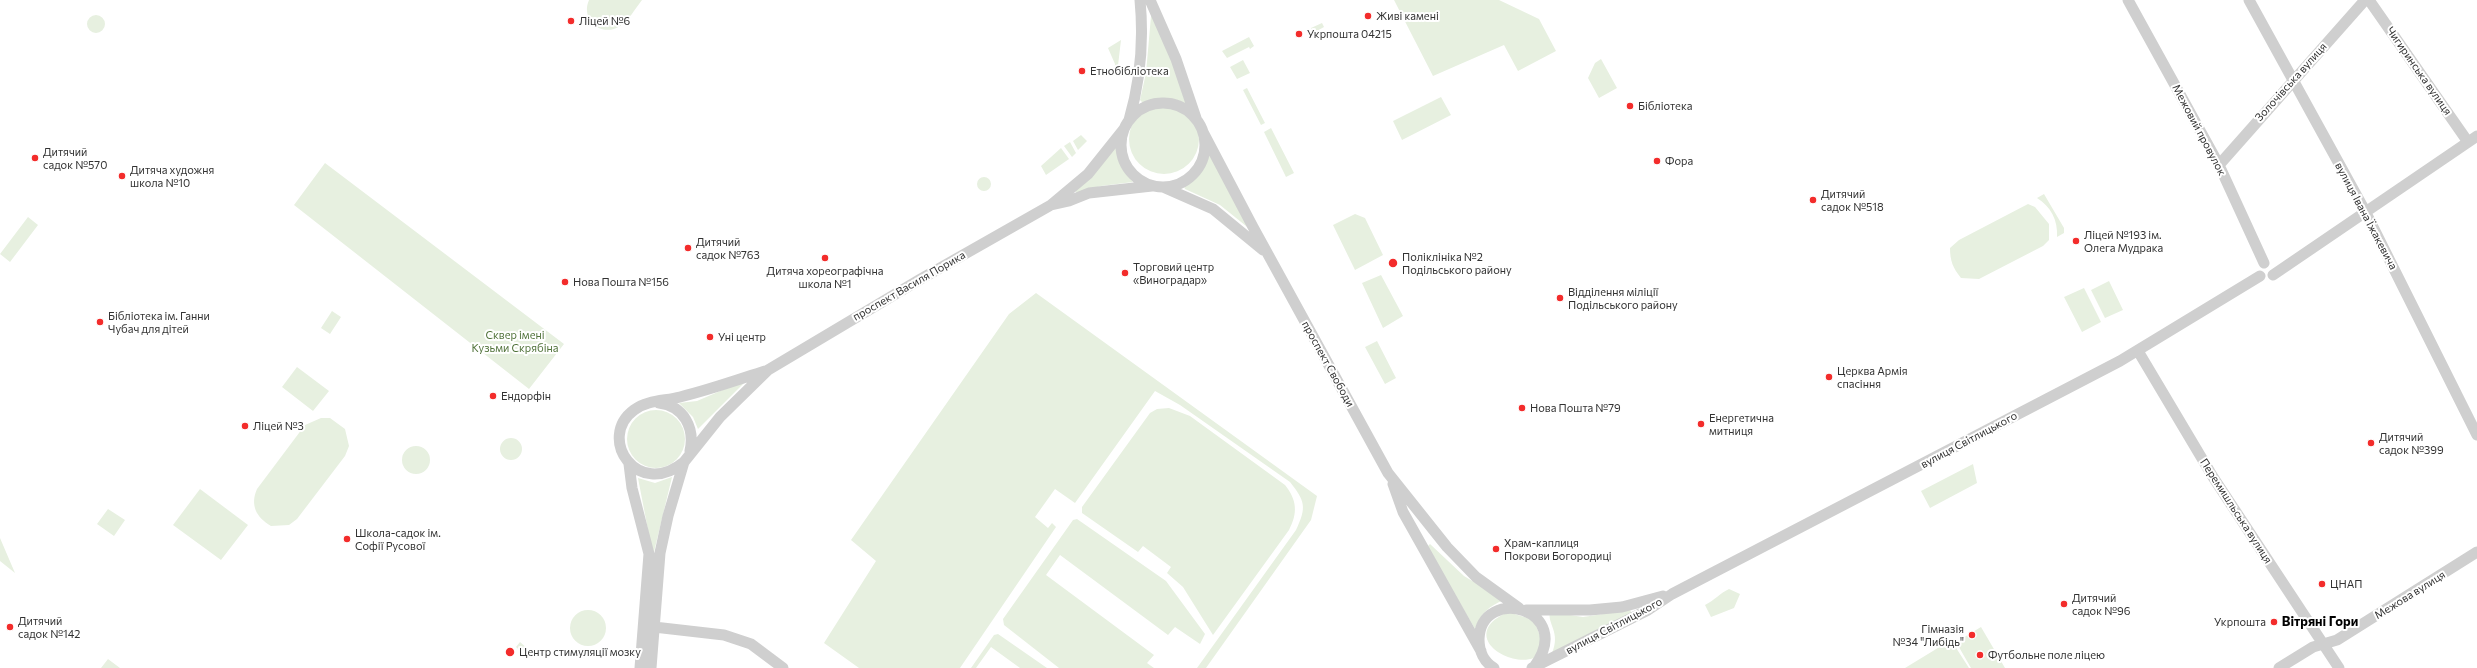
<!DOCTYPE html>
<meta charset="utf-8">
<style>
body{margin:0}
canvas{display:block;background:#fff}
</style>
<canvas width="2477" height="668"></canvas>
<script>
const ctx = document.querySelector('canvas').getContext('2d');
ctx.lineJoin = 'round';
function fillPath(path, color) {
  ctx.fillStyle = color;
  ctx.fill(path, 'evenodd');
}
function trace(path, color, width, dash) {
  ctx.strokeStyle = color;
  ctx.lineWidth = width;
  ctx.lineCap = dash ? 'butt' : 'round';
  ctx.setLineDash(dash || []);
  ctx.stroke(path);
}
function label(font, color, halo, rows, align = 'center') {
  ctx.font = font + ' Commissioner,sans-serif';
  ctx.lineWidth = 4;
  ctx.setLineDash([]);
  ctx.textBaseline = 'middle';
  ctx.strokeStyle = halo;
  ctx.fillStyle = color;
  for (const [text, x, y, turn = 0] of rows) {
    ctx.save();
    ctx.translate(x, y);
    ctx.rotate((+turn || 0) * Math.PI / 180);
    ctx.textAlign = isNaN(turn) ? turn : align;
    if (halo) ctx.strokeText(text, 0, 0);
    ctx.fillText(text, 0, 0);
    ctx.restore();
  }
}
fillPath(new Path2D(`
 M 589,0 L 642,0 C 635,9 629,20 620,26 C 602,38 580,20 589,0 Z
 M 1394,0 L 1499,0 L 1539,19 L 1556,51 L 1518,71 L 1504,45 L 1433,76 Z
 M87 24a9 9 0 1 1 18 0a9 9 0 1 1-18 0Z
 M 1151,16 L 1155,16 L 1188,105 C 1173,97 1158,95 1143,103 L 1140,100 L 1146,73 Z
 M 1322,23 L 1324,27 L 1313,33 L 1311,28 Z
 M 1249,37 L 1254,46 L 1250,49 L 1249,47 L 1227,58 L 1222,51 Z
 M 1121,40 L 1117,74 L 1114,73 L 1115,64 L 1108,48 Z
 M 1601,59 L 1617,88 L 1599,98 L 1588,78 L 1595,63 Z
 M 1243,60 L 1250,73 L 1237,79 L 1230,67 Z
 M 1247,88 L 1265,123 L 1261,125 L 1243,90 Z
 M 1441,97 L 1451,115 L 1402,140 L 1393,121 Z
 M1129 139a35 35 0 1 1 70 0a35 35 0 1 1-70 0Z
 M 1271,128 L 1294,173 L 1286,177 L 1264,132 Z
 M 1081,135 L 1087,141 L 1078,150 L 1073,141 Z
 M 1070,142 L 1076,153 L 1072,157 L 1064,146 Z
 M 1118,143 C 1117,161 1122,169 1133,182 L 1101,186 L 1077,193 L 1074,189 Z
 M 1061,148 L 1069,159 L 1046,175 L 1041,166 Z
 M 1208,155 L 1210,155 L 1251,230 L 1220,205 L 1185,189 L 1184,186 L 1201,172 Z
 M 325,163 L 564,344 L 529,389 L 294,205 Z
 M977 184a7 7 0 1 1 14 0a7 7 0 1 1-14 0Z
 M 2044,194 L 2064,228 L 2064,233 L 2057,237 C 2058,220 2051,207 2037,198 Z
 M 2028,204 L 2035,207 L 2049,224 L 2049,240 L 2043,246 L 1979,279 L 1961,278 C 1953,268 1950,261 1950,248 L 1959,240 Z
 M 1355,214 L 1365,218 L 1383,255 L 1355,270 L 1333,225 Z
 M 28,217 L 38,225 L 10,262 L 0,254 Z
 M 1381,275 L 1403,316 L 1383,328 L 1362,283 Z
 M 2109,281 L 2123,310 L 2105,318 L 2091,290 Z
 M 2084,288 L 2101,322 L 2082,332 L 2064,297 Z
 M 1036,293 L 1317,496 L 1311,520 L 1206,668 L 1197,668 L 1296,530 C 1307,507 1305,501 1290,482 L 1180,405 L 1155,391 L 1075,503 L 1055,489 L 1035,517 L 1048,528 L 1052,523 L 1056,527 L 960,668 L 859,668 L 824,643 L 876,561 L 851,540 L 1009,314 Z
 M 332,311 L 341,317 L 330,334 L 321,328 Z
 M 1377,341 L 1396,378 L 1385,384 L 1365,347 Z
 M 297,367 L 329,391 L 313,411 L 282,387 Z
 M 748,379 L 698,429 L 693,417 L 679,403 L 697,401 Z
 M 1169,408 L 1190,416 L 1285,485 C 1297,500 1298,513 1289,530 L 1213,635 L 1183,587 L 1167,573 L 1171,567 L 1143,546 L 1138,552 L 1082,513 L 1082,507 L 1150,413 L 1157,409 Z
 M627 439a29 29 0 1 1 58 0a29 29 0 1 1-58 0Z
 M 321,418 L 330,418 L 345,429 L 349,446 L 345,456 L 297,519 L 289,525 L 271,526 C 256,517 250,505 257,489 L 305,425 Z
 M500 449a11 11 0 1 1 22 0a11 11 0 1 1-22 0Z
 M402 460a14 14 0 1 1 28 0a14 14 0 1 1-28 0Z
 M 1973,464 L 1977,483 L 1930,508 L 1921,491 Z
 M 672,477 L 653,556 L 638,478 L 655,483 Z
 M 200,489 L 248,525 L 221,560 L 173,525 Z
 M 108,509 L 125,520 L 114,536 L 97,524 Z
 M 1077,519 L 1166,581 L 1205,634 L 1200,644 L 1175,627 L 1168,635 L 1060,555 L 1046,575 L 1154,655 L 1147,663 L 1154,668 L 1059,668 L 1004,625 L 1003,619 L 1073,520 Z
 M 0,538 L 15,573 L 0,561 Z
 M 1430,544 L 1464,576 L 1504,600 C 1489,606 1480,614 1475,629 L 1427,547 Z
 M 1729,589 L 1740,594 L 1734,608 L 1711,617 L 1705,605 C 1715,600 1720,593 1729,589 Z
 M 1630,610 L 1632,614 L 1552,653 C 1561,632 1547,624 1550,612 L 1583,617 Z
 M570 628a18 18 0 1 1 36 0a18 18 0 1 1-36 0Z
 M 1508,612 L 1534,620 L 1542,641 C 1539,646 1538,653 1534,658 C 1507,668 1458,634 1508,612 Z
 M 1981,627 L 2005,668 L 1971,668 L 1956,642 Z
 M 998,634 L 1047,668 L 1020,668 L 991,647 L 976,668 L 971,668 L 994,635 Z
 M 1951,640 L 1969,668 L 1905,668 Z
 M 520,642 L 529,650 L 525,655 L 516,647 Z
 M 108,659 L 120,668 L 101,668 Z`), '#e7f0e0');
trace(new Path2D(`
 M 1150,0 L 1176,59 L 1196,118
 M 2128,0 L 2219,165 L 2264,263
 M 2249,0 L 2364,209 L 2477,435
 M 2369,0 L 2468,142
 M1121 145a42 42 0 1 1 84 0a42 42 0 1 1-84 0Z
 M 1129,120 C 1141,79 1144,42 1140,0
 M 1203,132 L 1253,227 L 1388,473 L 1447,547 L 1476,577 L 1519,608
 M 2219,165 L 2365,0
 M 1163,187 L 1213,209 L 1263,250
 M 1051,205 L 1069,201 L 1089,193 L 1152,186
 M 2273,275 L 2477,136
 M 2138,351 L 2213,477 L 2339,668
 M 659,403 C 684,406 695,428 690,451
 M 684,462 C 638,500 596,438 634,410 C 647,400 665,401 680,397 C 709,390 737,380 765,371
 M 629,464 L 632,488 L 649,554 L 640,668
 M 1393,484 L 1403,512 L 1481,651
 M 1526,610 L 1590,610 L 1622,607 L 1663,596
 M 654,627 L 724,635 L 751,644 L 783,668
 M 651,668 L 660,553 L 668,516 L 684,462 L 720,417 L 768,370 L 919,280 L 1051,205 L 1088,174 L 1124,129
 M 1494,668 C 1484,662 1479,651 1479,639 C 1481,584 1577,609 1534,667
 M 1532,668 L 1648,610 L 1672,594 L 2120,361 L 2260,276
 M 2279,668 L 2313,647 L 2337,640 L 2477,552`), '#cfcfcf', 11);
for (const [x, y, r, color] of [
 [1368,16,4,"#f32c2b"],
 [571,21,4,"#f32c2b"],
 [1299,34,4,"#f32c2b"],
 [1082,71,4,"#f32c2b"],
 [1630,106,4,"#f32c2b"],
 [35,158,4,"#f32c2b"],
 [1657,161,4,"#f32c2b"],
 [122,176,4,"#f32c2b"],
 [1813,200,4,"#f32c2b"],
 [2076,241,4,"#f32c2b"],
 [688,248,4,"#f32c2b"],
 [825,258,4,"#f32c2b"],
 [1393,263,5,"#f32c2b"],
 [1125,273,4,"#f32c2b"],
 [565,282,4,"#f32c2b"],
 [1560,298,4,"#f32c2b"],
 [100,322,4,"#f32c2b"],
 [710,337,4,"#f32c2b"],
 [1829,377,4,"#f32c2b"],
 [493,396,4,"#f32c2b"],
 [1522,408,4,"#f32c2b"],
 [1701,424,4,"#f32c2b"],
 [245,426,4,"#f32c2b"],
 [2371,443,4,"#f32c2b"],
 [347,539,4,"#f32c2b"],
 [1496,549,4,"#f32c2b"],
 [2322,584,4,"#f32c2b"],
 [2064,604,4,"#f32c2b"],
 [2274,622,4,"#f32c2b"],
 [10,627,4,"#f32c2b"],
 [1972,635,4,"#f32c2b"],
 [510,652,5,"#f32c2b"],
 [1980,655,4,"#f32c2b"]
]) {
  const dot = new Path2D();
  dot.arc(x, y, r, 0, 2 * Math.PI);
  ctx.fillStyle = color;
  ctx.fill(dot);
  trace(dot, '#fff', 1.5);
}
label('11px', '#323232', '#fff', [
 ["Живі камені",1376,16],
 ["Ліцей №6",579,21],
 ["Укрпошта 04215",1307,34],
 ["Етнобібліотека",1090,71],
 ["Бібліотека",1638,106],
 ["Дитячий",43,152],
 ["садок №570",43,165],
 ["Фора",1665,161],
 ["Дитяча художня",130,170],
 ["школа №10",130,183],
 ["Дитячий",1821,194],
 ["садок №518",1821,207],
 ["Ліцей №193 ім.",2084,235],
 ["Олега Мудрака",2084,248],
 ["Дитячий",696,242],
 ["садок №763",696,255],
 ["Поліклініка №2",1402,257],
 ["Подільського району",1402,270],
 ["Торговий центр",1133,267],
 ["«Виноградар»",1133,280],
 ["Дитяча хореографічна",825,271,"center"],
 ["школа №1",825,284,"center"],
 ["Нова Пошта №156",573,282],
 ["Відділення міліції",1568,292],
 ["Подільського району",1568,305],
 ["Бібліотека ім. Ганни",108,316],
 ["Чубач для дітей",108,329],
 ["Уні центр",718,337],
 ["Церква Армія",1837,371],
 ["спасіння",1837,384],
 ["Ендорфін",501,396],
 ["Нова Пошта №79",1530,408],
 ["Енергетична",1709,418],
 ["митниця",1709,431],
 ["Ліцей №3",253,426],
 ["Дитячий",2379,437],
 ["садок №399",2379,450],
 ["Школа-садок ім.",355,533],
 ["Софії Русової",355,546],
 ["Храм-каплиця",1504,543],
 ["Покрови Богородиці",1504,556],
 ["ЦНАП",2330,584],
 ["Дитячий",2072,598],
 ["садок №96",2072,611],
 ["Дитячий",18,621],
 ["садок №142",18,634],
 ["Укрпошта",2266,622,"right"],
 ["Гімназія",1964,629,"right"],
 ["№34 \"Либідь\"",1964,642,"right"],
 ["Центр стимуляції мозку",519,652],
 ["Футбольне поле ліцею",1988,655]
], 'left');
label('11px', '#323232', '#fff', [
 ["Чигиринська вулиця",2419,71,55],
 ["Золочівська вулиця",2291,82,-48],
 ["Межовий провулок",2199,130,62],
 ["вулиця Івана Їжакевича",2366,216,62],
 ["проспект Василя Порика",909,286,-30],
 ["проспект Свободи",1328,364,61],
 ["вулиця Світлицького",1969,440,-28],
 ["Перемишльська вулиця",2236,511,57],
 ["Межова вулиця",2410,595,-32],
 ["вулиця Світлицького",1614,626,-28]
]);
label('11px', '#51733b', '#fff', [
 ["Сквер імені",515,335],
 ["Кузьми Скрябіна",515,348]
]);
label('bold 13px', '#000', '#fff', [
 ["Вітряні Гори",2320,622]
]);
</script>
